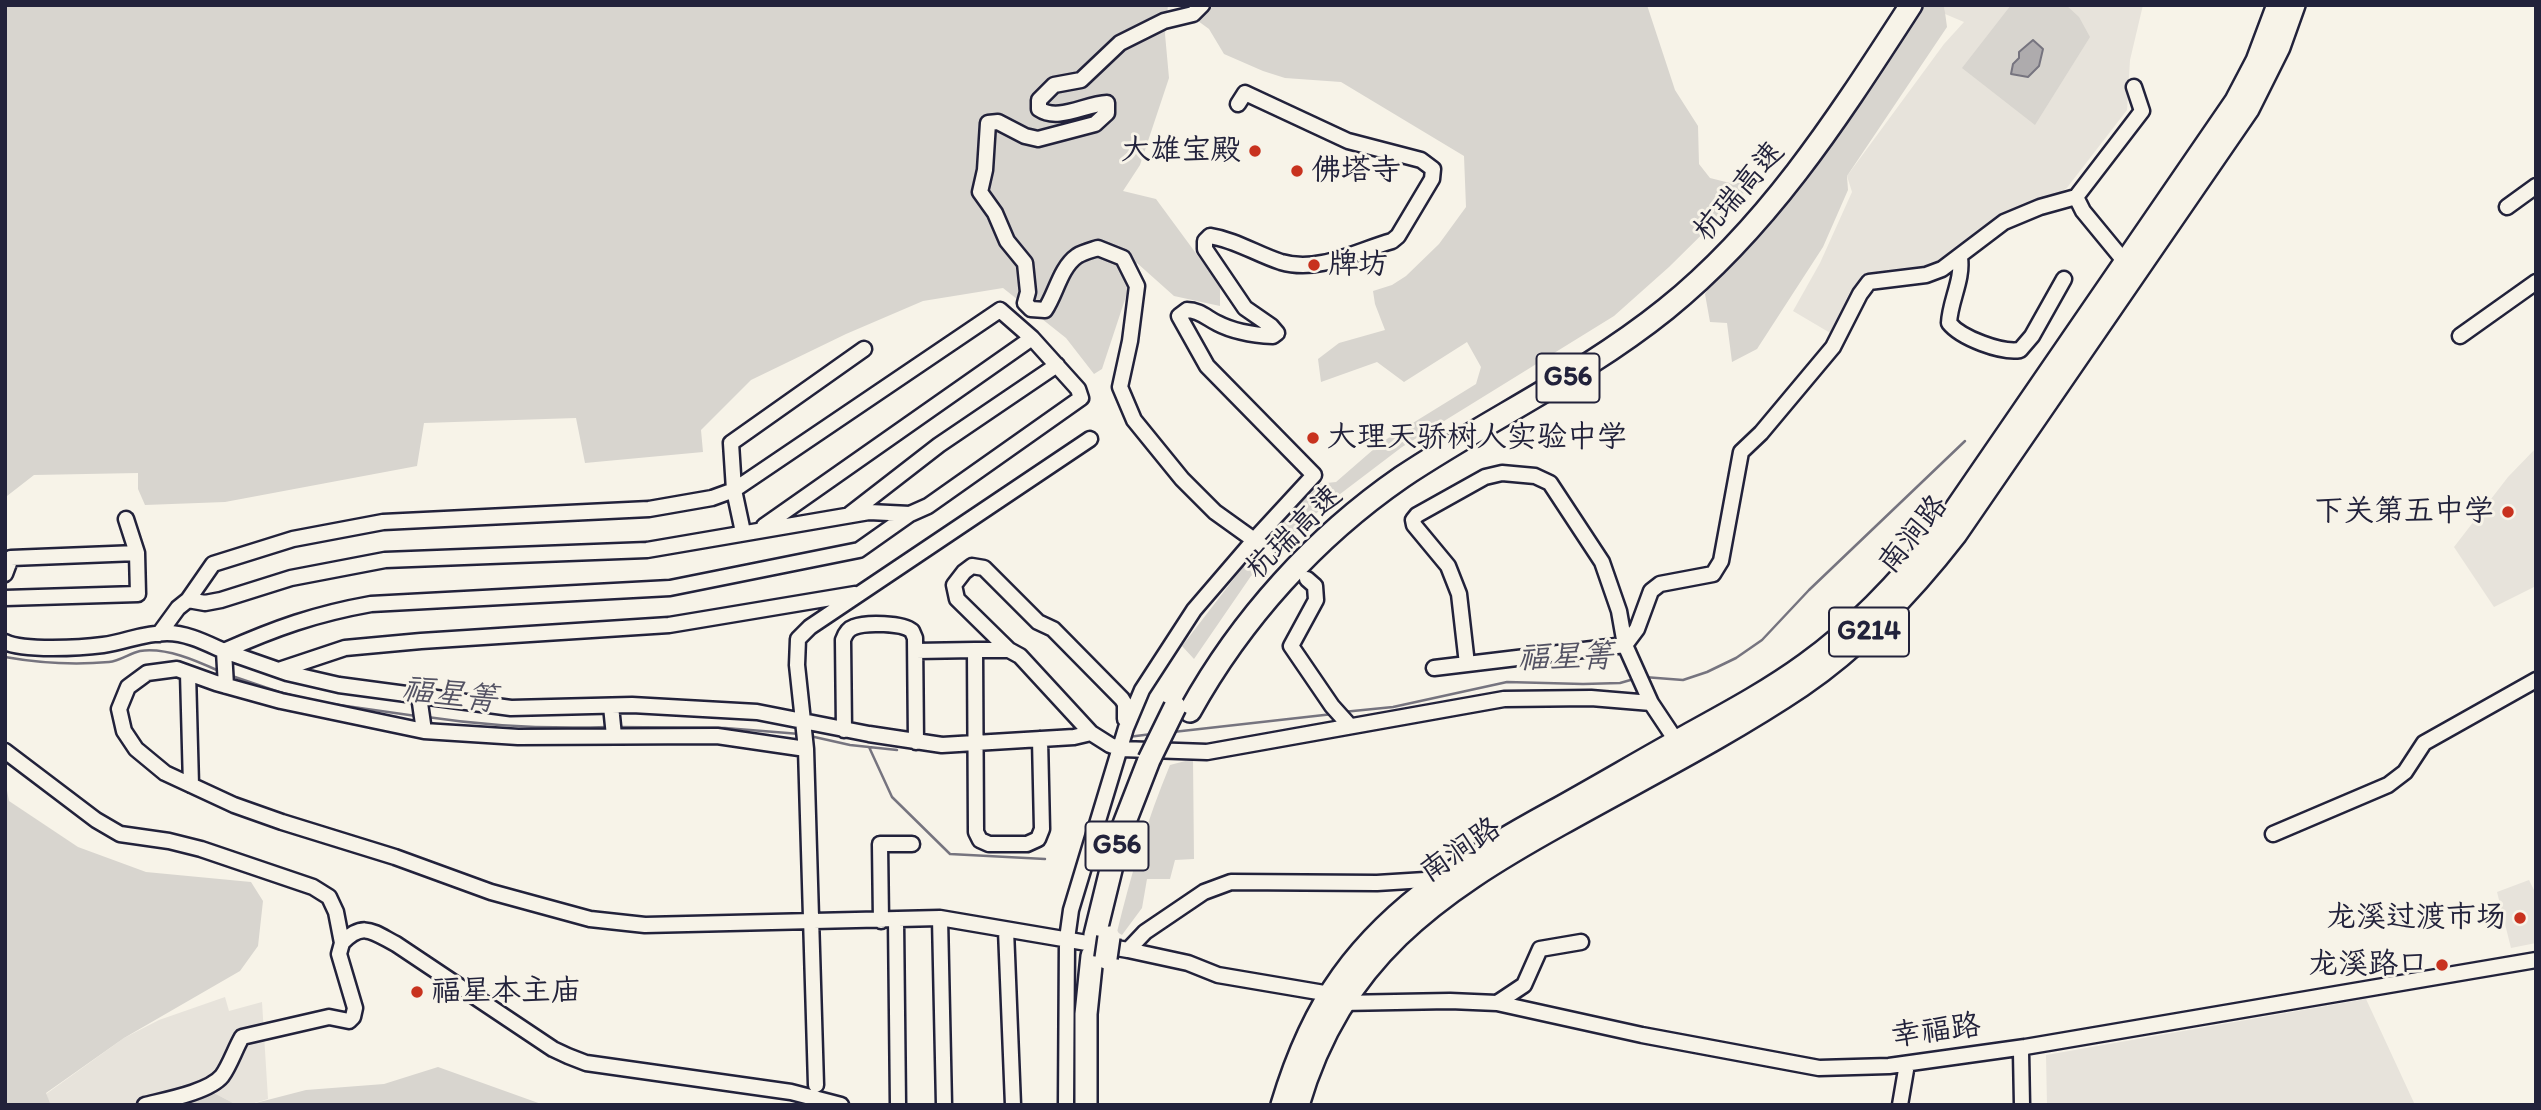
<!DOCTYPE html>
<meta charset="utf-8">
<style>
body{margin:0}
#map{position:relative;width:2541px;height:1110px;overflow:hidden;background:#f7f3e8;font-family:Itim,sans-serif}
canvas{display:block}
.frame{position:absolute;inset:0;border:7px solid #22223b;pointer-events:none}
</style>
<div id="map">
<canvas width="2541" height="1110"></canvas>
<div class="frame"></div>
</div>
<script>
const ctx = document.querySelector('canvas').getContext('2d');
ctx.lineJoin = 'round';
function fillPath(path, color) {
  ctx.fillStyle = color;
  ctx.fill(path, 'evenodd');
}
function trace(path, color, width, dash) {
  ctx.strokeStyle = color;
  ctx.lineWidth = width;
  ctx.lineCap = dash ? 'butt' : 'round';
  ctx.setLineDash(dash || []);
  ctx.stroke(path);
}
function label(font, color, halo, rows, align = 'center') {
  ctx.font = font + ' Itim,"LXGW WenKai TC",sans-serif';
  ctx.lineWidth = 6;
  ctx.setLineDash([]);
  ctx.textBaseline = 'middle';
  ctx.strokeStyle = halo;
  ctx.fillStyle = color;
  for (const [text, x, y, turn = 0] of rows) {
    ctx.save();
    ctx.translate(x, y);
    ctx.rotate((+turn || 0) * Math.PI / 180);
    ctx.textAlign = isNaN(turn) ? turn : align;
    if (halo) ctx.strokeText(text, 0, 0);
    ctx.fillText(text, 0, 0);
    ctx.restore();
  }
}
fillPath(new Path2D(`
 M 1944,5 L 2143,5 L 2130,60 L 2127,110 L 2066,189 L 1998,220 L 1927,269 L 1861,276 L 1837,337 L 1793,311 L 1820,263 L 1852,192 L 1847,176 L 1944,44 L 1964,22 L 1945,14 Z
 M 2536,448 L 2536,586 L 2494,607 L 2454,547 L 2508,477 Z
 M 2529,880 L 2536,894 L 2536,943 L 2511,948 L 2497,892 Z
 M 225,997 L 229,1011 L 262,1002 L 268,1099 L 248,1105 L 237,1105 L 212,1092 L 167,1105 L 51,1105 L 46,1094 L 124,1038 L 159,1020 Z
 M 2366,999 L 2415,1105 L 2047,1105 L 2046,1055 Z`), '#e7e3db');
fillPath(new Path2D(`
 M 5,5 L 1168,5 L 1165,34 L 1169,78 L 1140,165 L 1123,191 L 1156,199 L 1220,286 L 1220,306 L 1174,296 L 1137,263 L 1102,369 L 1094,374 L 1066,338 L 1003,288 L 923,301 L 846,334 L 751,380 L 701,430 L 703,452 L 585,463 L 576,418 L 424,423 L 417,466 L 225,502 L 145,505 L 138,489 L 138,473 L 34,475 L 7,496 L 5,522 Z
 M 1176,5 L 1647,5 L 1675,90 L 1698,126 L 1699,164 L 1710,178 L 1734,184 L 1749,180 L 1748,189 L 1669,267 L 1614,316 L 1402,447 L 1323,507 L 1251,576 L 1194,659 L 1182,646 L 1269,533 L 1317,484 L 1336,482 L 1382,442 L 1476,384 L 1481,367 L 1467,342 L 1404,382 L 1377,362 L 1321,382 L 1318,359 L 1339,343 L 1385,330 L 1375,304 L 1373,291 L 1392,285 L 1406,276 L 1439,244 L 1466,207 L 1464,156 L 1341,82 L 1285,78 L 1263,71 L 1224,54 L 1209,29 Z
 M 1916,5 L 1944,5 L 1947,27 L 1847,176 L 1848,190 L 1823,247 L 1757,349 L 1732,362 L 1727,323 L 1710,322 L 1705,294 L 1728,258 Z
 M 2011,5 L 2066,5 L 2079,17 L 2090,37 L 2035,125 L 1962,68 Z
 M 1193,759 L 1194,859 L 1175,860 L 1170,879 L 1147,879 L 1142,908 L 1122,935 L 1117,932 C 1131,875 1147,820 1170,765 Z
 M 5,780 L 9,801 L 78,847 L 146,872 L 251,882 L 263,901 L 258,946 L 240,971 L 124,1038 L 46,1093 L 51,1105 L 5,1105 Z
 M 438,1067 L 544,1105 L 248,1105 L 306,1090 L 384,1084 Z
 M 212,1092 L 237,1105 L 167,1105 Z`), '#d8d5cf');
const water = new Path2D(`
 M 2033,40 L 2043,49 L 2039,66 L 2028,77 L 2011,74 L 2013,64 L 2019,58 L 2019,52 Z`);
fillPath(water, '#aeabad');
trace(water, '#76747f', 2);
trace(new Path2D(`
 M 5,657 C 39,663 75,665 109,662 C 120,661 130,653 140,651 C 166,647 197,661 219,671
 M 232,676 L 279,692 L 318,702 L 416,716
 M 1644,677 L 1683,680 L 1707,672 L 1736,658 L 1762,640 L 1809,590 L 1965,441
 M 1343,712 L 1393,707 L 1507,682 L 1583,684 L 1620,683 L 1634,679
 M 427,717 C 487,726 547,729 608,727
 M 618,727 L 725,728 L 800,734
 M 1173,732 L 1333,714
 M 810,736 L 850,745 L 897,750
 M 1128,737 L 1152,734
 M 869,747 L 892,797 L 950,854 L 1045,859`), '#76747f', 2.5);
trace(new Path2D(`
 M 1268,550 L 1300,574`), '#ccc9c5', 14, [14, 7]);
const minor = new Path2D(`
 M 1202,5 L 1193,14 L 1164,21 L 1120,43 L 1081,80 L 1054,85 L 1039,100 L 1039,109 C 1058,122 1085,104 1107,103 L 1107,113 L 1095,124 L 1038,139 L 1025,136 L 998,122 L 988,123 L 985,170 L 980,192 L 995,213 L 1007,241 L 1025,263 L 1028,292 L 1025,303 L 1031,309 L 1045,310 C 1056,294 1060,268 1077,256 C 1083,252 1092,250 1098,248 L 1123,258 L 1137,286 L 1130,341 L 1120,387 L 1134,420 L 1182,479 L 1215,512 L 1268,550
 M 2076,197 L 2083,211 L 2125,262
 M 2507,207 L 2536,186
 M 1960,258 C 1963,280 1950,301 1949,323 C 1961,338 2001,353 2020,350 L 2032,336 L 2064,279
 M 2460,336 L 2536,282
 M 850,514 L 939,445 L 1057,365
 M 126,519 L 137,553
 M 764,526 L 1032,338
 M 5,574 L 11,558 L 137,553 L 138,594 L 5,598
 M 1307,579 L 1315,586 L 1316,600 L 1291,646 L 1332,706 L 1350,726
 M 188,600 L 213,564 L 293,539 L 383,522 L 649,509 L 712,498 L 734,490 L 731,443 L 864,349
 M 159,634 L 178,608 L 188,600 L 205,603 L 221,600 L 291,578 L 385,560 L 647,550 L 869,512 L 910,514 L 928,506 L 1081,398 L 1078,389 L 1032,338 L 1000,310 L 734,490 L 743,532
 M 5,642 C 23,651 81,648 103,645 C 126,642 142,633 167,633 C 187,633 206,643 224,651 L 226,686
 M 1625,645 L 1637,629 L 1651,591 L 1660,584 L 1713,574 L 1721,561 L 1741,452 L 1761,433 L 1833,347 L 1860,294 L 1869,282 L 1926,275 L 1942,269 L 2004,222 L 2040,207 L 2076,197 L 2142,111 L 2134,87
 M 1009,650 L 975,650 L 976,832 L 980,840 L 989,844 L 1027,844 L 1038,839 L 1042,829 L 1040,739
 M 224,651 L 287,673 L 339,685 L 511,708 L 632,705 L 757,712 L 869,734 L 942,745 L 1074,737 L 1091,733 L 1110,745 L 1121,749 L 1207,752 L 1504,699 L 1591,698 L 1651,703 L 1677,742
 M 224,651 C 276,628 315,614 371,604 L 670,588 L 859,550 L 910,514
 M 916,651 L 975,650
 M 1467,664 L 1459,594 L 1448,566 L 1414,525 L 1413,520 L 1417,515 L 1485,477 L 1502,473 L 1535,476 L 1550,483 L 1602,562 L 1619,611 L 1625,645
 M 1434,668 L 1625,645 L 1651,703
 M 279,670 L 345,648 L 421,641 L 669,625 L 855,594
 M 188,673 L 191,785
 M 419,696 L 424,731
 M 611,706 L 614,736
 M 844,730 L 843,640 C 845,634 848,629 854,627 C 866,622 903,623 912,631 L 915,638 L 916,742
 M 1091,733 L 1020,656 L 1009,650 L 957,599 L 954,585 L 964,572 L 972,566 L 984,568 L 1038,622 L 1053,629 L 1122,699 L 1125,704 L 1125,719
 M 806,749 L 717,736 L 518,737 L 424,731 L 281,701 L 216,683 L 177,669 L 147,673 L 128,687 L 119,709 L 124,731 L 136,749 L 165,773 L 234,805 L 282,822 L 395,857 L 491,892 L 590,919 L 645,925 L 940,918 L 1128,950 L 1188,963 L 1218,975 L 1330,994
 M 5,751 L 96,820 L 120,834 L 169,841 L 201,849 L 313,887 L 329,897 L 336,912 L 342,943 L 339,954 L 355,1008 L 353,1017 L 349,1021 L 329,1017 L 242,1037 C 235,1049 230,1065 222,1076 C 209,1092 165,1100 145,1105
 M 2273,834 L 2388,785 L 2405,772 L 2424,743 L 2536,680
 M 940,918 L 944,1105
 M 896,920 L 898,1105
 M 881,921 L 880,844 L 912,844
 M 1006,930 L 1013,1105
 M 342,943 C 363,921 373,932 396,944 L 553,1049 L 568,1056 L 586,1063 L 791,1092 L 841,1105
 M 1128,950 L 1145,932 L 1204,892 L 1231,882 L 1377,883 L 1441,879
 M 1341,1003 L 1450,1001 L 1497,1003 L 1642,1035 L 1819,1068 L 1889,1066 L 2025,1047 L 2536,960
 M 1497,1003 L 1524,985 L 1540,949 L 1581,942
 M 816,1085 L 806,749 L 797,665 L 798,639 L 810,627 L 1090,439
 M 1066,1105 L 1067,939 L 1071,910 L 1126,728 L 1142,690 L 1194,610 L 1255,539 L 1314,475 L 1207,366 L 1179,316 L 1187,310 C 1199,310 1207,318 1217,323 C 1234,332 1255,335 1273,336 L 1277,333 L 1271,326 L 1245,308 L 1205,249 L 1205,241 L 1210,236 C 1236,240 1256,254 1281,262 C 1319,273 1356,251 1392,241 L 1398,236 L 1432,179 L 1433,169 L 1421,160 L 1348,141 L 1245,93 L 1238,104
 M 1900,1105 L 1907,1064
 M 2022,1105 L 2021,1052 L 2025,1047`);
const highway = new Path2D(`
 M 1190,711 C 1241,619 1315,537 1402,477 C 1489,419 1584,375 1666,309 C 1770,225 1839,116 1911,5
 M 1095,935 L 1119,837 L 1149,760
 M 1086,1105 L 1086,1014 L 1092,956
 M 1282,1105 C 1296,1058 1314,1015 1342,976 C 1396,901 1475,854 1554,811 C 1599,786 1643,760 1688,735 C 1728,713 1769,691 1806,664 C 1859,626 1904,577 1944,526 L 2236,101 L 2257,61 L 2278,5
 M 1298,1105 C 1341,959 1435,894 1561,824 C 1641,779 1725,737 1801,686 C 1861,645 1911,592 1956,534 L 2248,109 L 2279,47 L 2294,5`);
trace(minor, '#22223b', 19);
trace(highway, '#22223b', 26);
trace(minor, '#f7f3e8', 14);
trace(highway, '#f7f3e8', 21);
const highwayBridge = new Path2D(`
 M 1149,760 L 1175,707
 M 1106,958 L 1109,937`);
trace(highwayBridge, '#22223b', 26, []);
trace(highwayBridge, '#f7f3e8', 21);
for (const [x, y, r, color] of [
 [1255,151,7,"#c8321e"],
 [1297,171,7,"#c8321e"],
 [1314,265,7,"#c8321e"],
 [1313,438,7,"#c8321e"],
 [2508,512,7,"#c8321e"],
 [2520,918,7,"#c8321e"],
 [2442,965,7,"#c8321e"],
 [417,992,7,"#c8321e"]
]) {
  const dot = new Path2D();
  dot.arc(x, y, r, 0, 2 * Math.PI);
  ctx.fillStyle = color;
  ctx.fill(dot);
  trace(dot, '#f7f3e8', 2.5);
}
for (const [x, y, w] of [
 [1568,378,63],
 [1869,632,80],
 [1117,846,63]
]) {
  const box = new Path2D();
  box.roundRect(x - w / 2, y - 24.5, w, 49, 5);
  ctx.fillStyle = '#f7f3e8';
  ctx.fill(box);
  trace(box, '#22223b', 2);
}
label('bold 28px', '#22223b', null, [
 ["G56",1568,378],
 ["G214",1869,632],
 ["G56",1117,846]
]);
label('30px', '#22223b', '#f7f3e8', [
 ["大雄宝殿",1241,151],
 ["佛塔寺",1311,171,"left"],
 ["牌坊",1328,265,"left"],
 ["大理天骄树人实验中学",1327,438,"left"],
 ["下关第五中学",2494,512],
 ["龙溪过渡市场",2506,918],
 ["龙溪路口",2428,965],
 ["福星本主庙",431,992,"left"]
], 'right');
label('30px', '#22223b', '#f7f3e8', [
 ["杭瑞高速",1740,192,-49],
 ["杭瑞高速",1295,533,-44],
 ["南涧路",1914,535,-51],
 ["南涧路",1461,851,-34],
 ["幸福路",1936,1032,-7]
]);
label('italic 32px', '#535263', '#f7f3e8', [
 ["福星箐",1565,659,-1],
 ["福星箐",449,696,7]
]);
</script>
